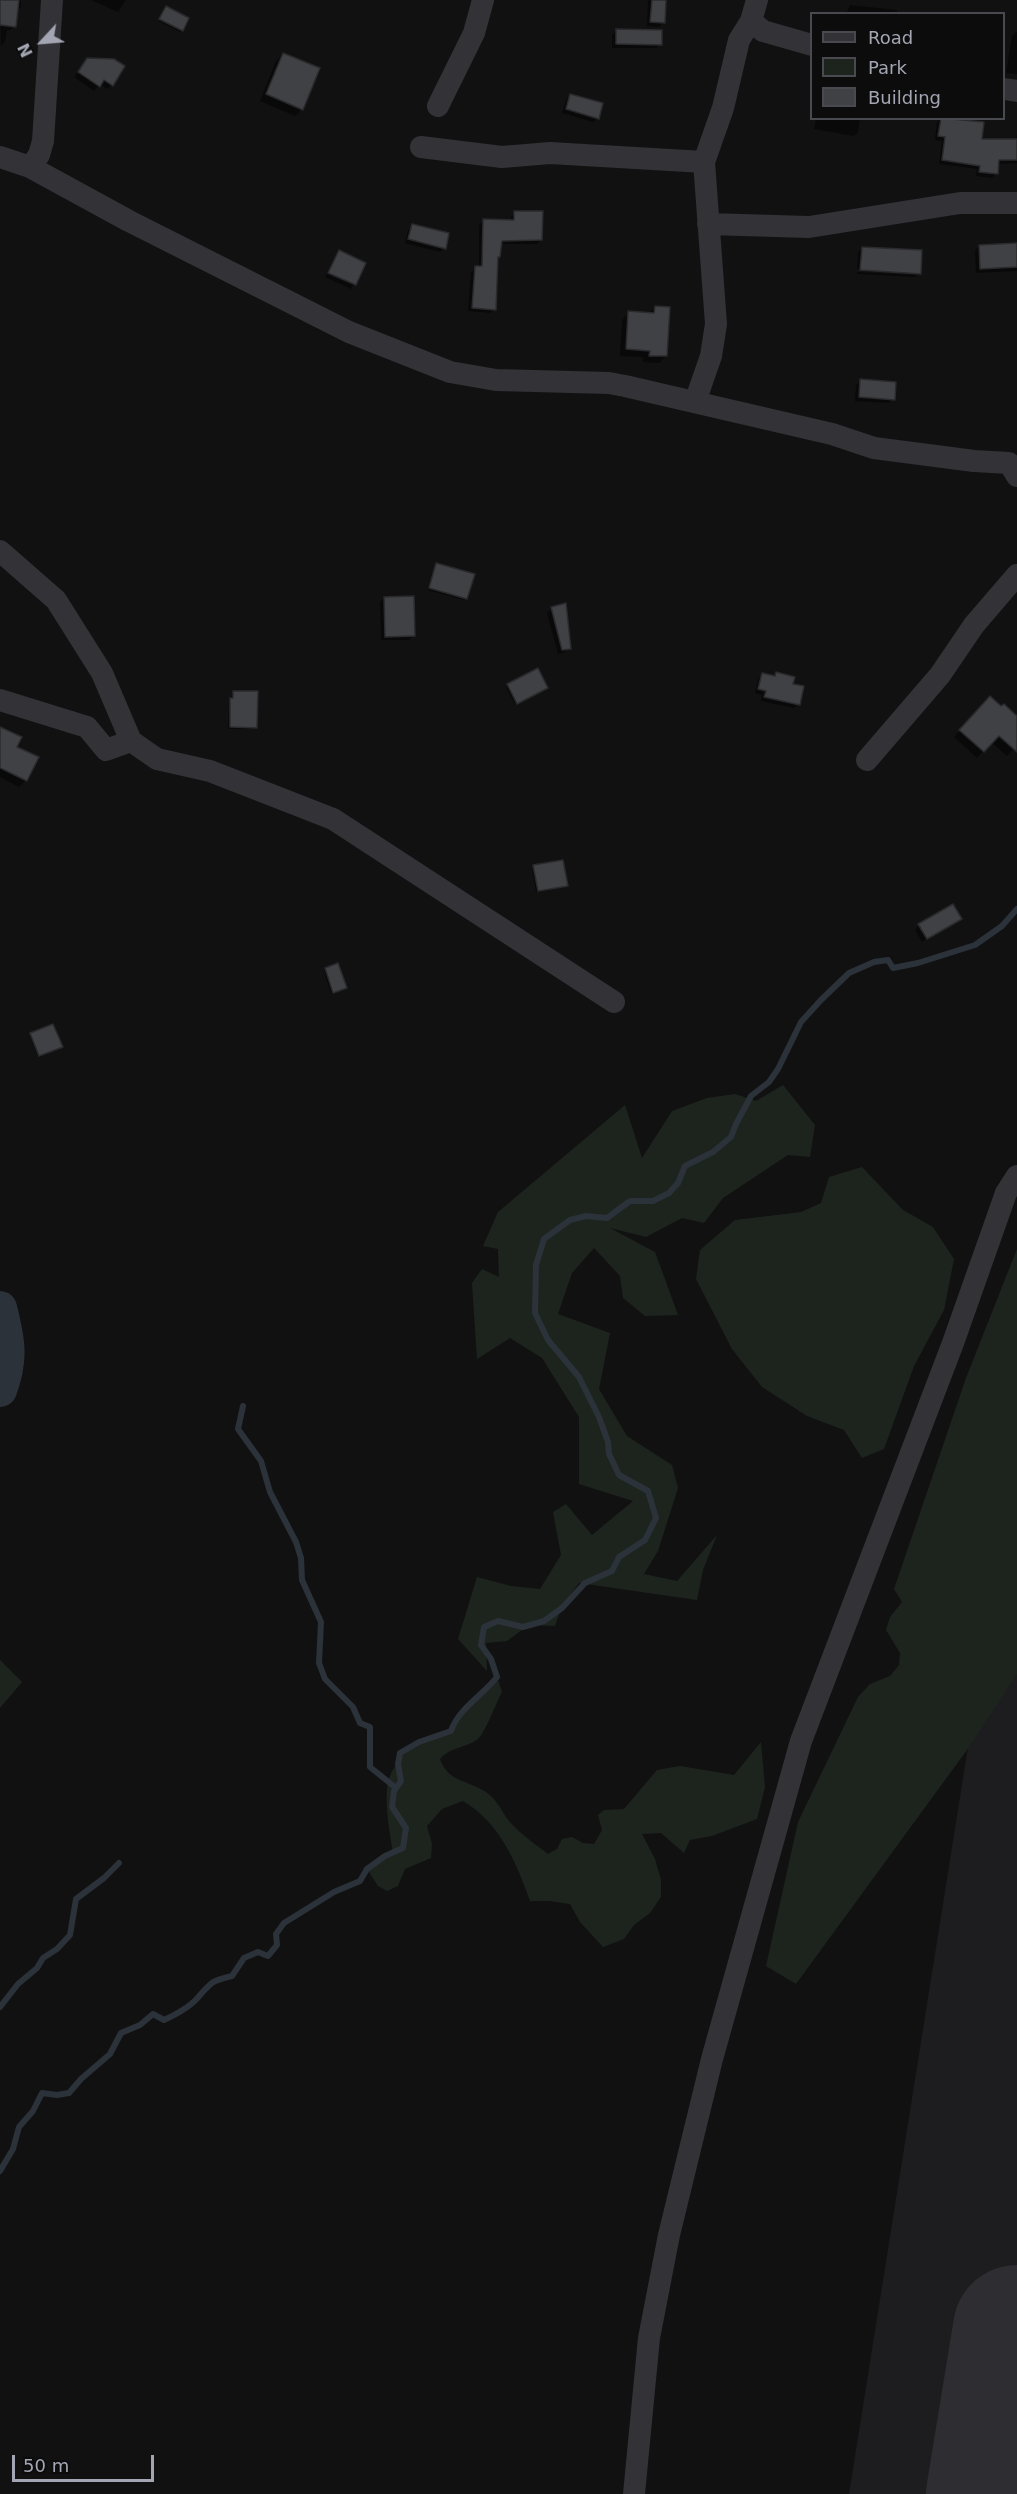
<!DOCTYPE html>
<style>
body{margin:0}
#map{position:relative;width:1017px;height:2494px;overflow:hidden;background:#111112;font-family:"DejaVu Sans",sans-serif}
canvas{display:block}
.legend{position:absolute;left:810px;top:12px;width:195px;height:108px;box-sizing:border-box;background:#0c0c0d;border:2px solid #484a4f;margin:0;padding:8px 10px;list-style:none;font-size:18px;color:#a3a6b2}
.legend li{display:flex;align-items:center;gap:12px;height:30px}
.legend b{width:30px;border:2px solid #484a4f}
.north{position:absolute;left:12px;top:12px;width:60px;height:60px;-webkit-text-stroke:4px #0c0c0d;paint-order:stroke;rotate:244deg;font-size:16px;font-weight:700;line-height:24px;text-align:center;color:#a3a6b2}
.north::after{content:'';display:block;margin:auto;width:21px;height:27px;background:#a3a6b2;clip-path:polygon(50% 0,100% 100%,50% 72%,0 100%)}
.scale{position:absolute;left:12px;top:2455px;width:142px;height:27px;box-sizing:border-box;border:3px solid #a3a6b2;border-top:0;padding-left:8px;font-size:18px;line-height:21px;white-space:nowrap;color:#a3a6b2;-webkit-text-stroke:4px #0c0c0d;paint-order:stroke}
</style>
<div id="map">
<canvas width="1017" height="2494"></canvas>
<ul class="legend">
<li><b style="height:8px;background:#323237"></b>Road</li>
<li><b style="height:16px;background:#1d241e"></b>Park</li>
<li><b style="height:16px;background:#404145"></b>Building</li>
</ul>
<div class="north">N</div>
<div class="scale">50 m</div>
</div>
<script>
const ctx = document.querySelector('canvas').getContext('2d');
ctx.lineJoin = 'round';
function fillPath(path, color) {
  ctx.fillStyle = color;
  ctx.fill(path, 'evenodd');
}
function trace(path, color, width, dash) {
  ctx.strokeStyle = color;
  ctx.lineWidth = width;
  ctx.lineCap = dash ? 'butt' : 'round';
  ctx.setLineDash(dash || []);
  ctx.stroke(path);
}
fillPath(new Path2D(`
 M 989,1615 L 1017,1620 L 1017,2494 L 849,2494 Z`), '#1d1d1f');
fillPath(new Path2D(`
 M 783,1085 L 815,1125 L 810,1157 L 788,1155 L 723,1198 L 704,1223 L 682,1218 L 646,1237 L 610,1228 L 655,1252 L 678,1315 L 645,1316 L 623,1298 L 620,1276 L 594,1248 L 572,1273 L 558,1314 L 610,1333 L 599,1389 L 627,1436 L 672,1465 L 678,1488 L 658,1551 L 644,1574 L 677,1581 L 717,1535 L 703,1570 L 697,1600 L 579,1583 L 562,1606 L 555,1626 L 529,1625 L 507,1641 L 486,1643 L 487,1671 L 458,1639 L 477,1577 L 511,1586 L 540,1589 L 561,1555 L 553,1512 L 566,1504 L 592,1535 L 633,1501 L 579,1484 L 579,1417 L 542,1358 L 510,1338 L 477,1359 L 472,1283 L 482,1269 L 499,1277 L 498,1249 L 483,1246 L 498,1212 L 625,1105 L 642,1158 L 672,1111 L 707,1098 L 735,1094 L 756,1101 Z
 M 862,1167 L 903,1210 L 933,1227 L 954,1259 L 944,1310 L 914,1366 L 884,1449 L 862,1458 L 844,1430 L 807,1416 L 762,1387 L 732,1349 L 696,1279 L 700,1250 L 735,1220 L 801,1212 L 821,1203 L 829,1177 Z
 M 1017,1249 L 1017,1674 L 967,1750 L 796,1984 L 766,1966 L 798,1822 L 858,1697 L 870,1684 L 890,1676 L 899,1665 L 900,1653 L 886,1630 L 890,1617 L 902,1602 L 894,1589 L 966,1378 Z
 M 0,1660 L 22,1682 L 0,1708 Z
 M 497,1677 L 502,1692 C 496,1703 486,1731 478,1739 C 466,1748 450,1747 440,1759 C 448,1782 467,1780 486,1792 C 496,1799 500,1808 506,1817 C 517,1832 534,1843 548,1854 L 557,1849 L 562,1839 L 572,1837 L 583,1843 L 594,1844 L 602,1830 L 598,1815 L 604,1810 L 624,1809 L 657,1770 L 680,1766 L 734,1775 L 761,1742 L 765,1787 L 757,1819 L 712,1836 L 690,1840 L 684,1853 L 661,1833 L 642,1834 L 655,1859 L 661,1880 L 661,1897 L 650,1913 L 634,1925 L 624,1939 L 603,1947 L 580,1922 L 570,1904 L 549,1901 L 530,1901 C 517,1863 499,1822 463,1801 L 442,1809 L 427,1826 L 432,1844 L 431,1858 L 405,1869 L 398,1886 L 387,1891 L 378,1886 L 367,1869 L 393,1853 C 390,1831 378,1779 398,1764 L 400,1753 L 419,1742 L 451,1731 C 458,1709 482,1695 497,1677 Z`), '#1d241e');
fillPath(new Path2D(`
 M 0,0 L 21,0 L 21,7 L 16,11 L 14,27 L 10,30 L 7,30 L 5,42 L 1,46 Z
 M 91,0 L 126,0 L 118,12 Z
 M 648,0 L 665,0 L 663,22 L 659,27 L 647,26 Z
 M 850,5 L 897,10 L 897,14 L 846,14 Z
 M 164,9 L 181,30 L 180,32 L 159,21 Z
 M 616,31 L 661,44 L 656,48 L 612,48 L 612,35 Z
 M 1016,32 L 1017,32 L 1017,74 L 1006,73 L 1012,36 Z
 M 283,54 L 302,109 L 295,116 L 260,101 L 276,61 Z
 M 87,60 L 112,85 L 107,89 L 100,84 L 94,91 L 74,77 Z
 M 570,96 L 598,118 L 593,122 L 562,113 L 566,100 Z
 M 816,118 L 860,118 L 858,132 L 854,136 L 814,129 Z
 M 941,118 L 981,141 L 1016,141 L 1017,134 L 1017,163 L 998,164 L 996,174 L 992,178 L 976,176 L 977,169 L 939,164 L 942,141 L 935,140 L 937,122 Z
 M 515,213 L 541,240 L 537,244 L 500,244 L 497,258 L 494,309 L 490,313 L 468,311 L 471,272 L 479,268 L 479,225 L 483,221 L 511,221 L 511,217 Z
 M 412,226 L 444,248 L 440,252 L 405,243 L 408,230 Z
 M 1017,245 L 1017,271 L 976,273 L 975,251 L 979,246 Z
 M 862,248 L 921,251 L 919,273 L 917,275 L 917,272 L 857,269 L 858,253 Z
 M 339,252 L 364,264 L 351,289 L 325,277 Z
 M 857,272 L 917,275 L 915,277 L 857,274 Z
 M 655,307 L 666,356 L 659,363 L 643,362 L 643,357 L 620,356 L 622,320 L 629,313 L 648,314 Z
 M 861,381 L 893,399 L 889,403 L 855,401 L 856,385 Z
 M 435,566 L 466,598 L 464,600 L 428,590 Z
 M 384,598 L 413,635 L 409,640 L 381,640 L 380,603 Z
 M 552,608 L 569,648 L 565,652 L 558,654 L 547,613 Z
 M 777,674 L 791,685 L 798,704 L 794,708 L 761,701 L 762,695 L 755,693 L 758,679 L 762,675 L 773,677 Z
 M 508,685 L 544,689 L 515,704 L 506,687 Z
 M 233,693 L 256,727 L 254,729 L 228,729 L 229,702 Z
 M 983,705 L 1017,723 L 1017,745 L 1007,756 L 991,742 L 977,758 L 954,737 Z
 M 0,729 L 15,747 L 26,780 L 19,787 L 0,777 Z
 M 534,867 L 566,885 L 536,892 L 532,869 Z
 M 960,919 L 922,942 L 915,930 L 919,925 Z
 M 325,969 L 345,988 L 343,990 L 331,994 L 324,971 Z
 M 31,1035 L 59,1048 L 38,1056 L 30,1036 Z`), '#0007');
trace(new Path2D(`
 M 243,1406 L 238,1429 L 261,1461 L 270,1492 L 296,1542 L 301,1558 L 302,1580 L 321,1622 L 319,1663 L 325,1679 L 353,1707 L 360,1723 L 370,1727 L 370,1767 L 396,1788
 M 0,2007 L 18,1984 L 37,1968 L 43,1958 L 57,1949 L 70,1935 L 76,1899 L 104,1878 L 119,1863
 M 0,2171 L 13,2149 L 19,2127 L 33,2111 L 42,2093 L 57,2095 L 69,2093 L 81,2079 L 110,2054 L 121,2033 L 140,2025 L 153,2014 L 164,2020 C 177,2014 192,2006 200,1995 C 213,1981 212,1981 232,1976 L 244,1958 L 258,1952 L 268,1956 L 277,1945 L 276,1934 L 284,1923 L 334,1892 L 360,1881 L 367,1869 L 385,1856 L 403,1848 L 406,1828 L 392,1807 L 394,1791 L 401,1781 L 398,1764 L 400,1753 L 419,1742 L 451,1731 C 458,1709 483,1695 497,1677 L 491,1659 L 481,1645 L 484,1627 L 498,1621 L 523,1627 L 544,1621 L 562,1608 L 585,1583 L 612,1571 L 619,1557 L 645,1540 L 656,1518 L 648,1491 L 619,1475 L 609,1454 L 608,1442 L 599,1417 L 579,1377 L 548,1340 L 535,1313 L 536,1265 L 544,1239 L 570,1220 L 586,1216 L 607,1218 L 630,1201 L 653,1201 L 669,1193 L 678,1183 L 685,1166 L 713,1152 L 731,1137 L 736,1124 L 751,1096 L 769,1082 L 778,1069 L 801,1022 L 821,1000 L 849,973 L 874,962 L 888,960 L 893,968 L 918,963 L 975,945 L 1002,926 L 1017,909`), '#2b3239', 6);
trace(new Path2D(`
 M 0,1308 C 8,1339 12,1359 0,1390`), '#2b3239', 34);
trace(new Path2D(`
 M 990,2494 L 1017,2329`), '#2e2e32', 128);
const building = new Path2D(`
 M 0,0 L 19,0 L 16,27 L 0,25 Z
 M 652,0 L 666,0 L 665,23 L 650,22 Z
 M 166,6 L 189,18 L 183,31 L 159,19 Z
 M 616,29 L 662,30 L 662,45 L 616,44 Z
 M 283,53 L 320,68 L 303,110 L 266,94 Z
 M 87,58 L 114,59 L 125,66 L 113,86 L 104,80 L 100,87 L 78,72 Z
 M 570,94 L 603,103 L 599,119 L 566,109 Z
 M 941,118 L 984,122 L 982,139 L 1017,139 L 1017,160 L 999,160 L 998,174 L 979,172 L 980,166 L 942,160 L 945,137 L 938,136 Z
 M 514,211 L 543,211 L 542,240 L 502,241 L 500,257 L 498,257 L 496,310 L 472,308 L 475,266 L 482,266 L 483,219 L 514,220 Z
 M 412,224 L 449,233 L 446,249 L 408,239 Z
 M 1017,243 L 1017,267 L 980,269 L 979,245 Z
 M 862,247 L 922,250 L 921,274 L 860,270 Z
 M 339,250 L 366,263 L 356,285 L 328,273 Z
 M 655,306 L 670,307 L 667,356 L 649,356 L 650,351 L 626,349 L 628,311 L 654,313 Z
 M 860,379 L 896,382 L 895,400 L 859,397 Z
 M 436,563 L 475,574 L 467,599 L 429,588 Z
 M 414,596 L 415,636 L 385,637 L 384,597 Z
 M 566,603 L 571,649 L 562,650 L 551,607 Z
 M 538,668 L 548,688 L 517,704 L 507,684 Z
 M 776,672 L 795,677 L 793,684 L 804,686 L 800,705 L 764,697 L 766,691 L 758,689 L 762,673 L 775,676 Z
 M 233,691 L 258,691 L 257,728 L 230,727 L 230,698 L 233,698 Z
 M 990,696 L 1001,706 L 1004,704 L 1017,716 L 1017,752 L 999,736 L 984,752 L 959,730 Z
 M 0,727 L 22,737 L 17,747 L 39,757 L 27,781 L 0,768 Z
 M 563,860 L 568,886 L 538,891 L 533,865 Z
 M 953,904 L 962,919 L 927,939 L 918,924 Z
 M 338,963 L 347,988 L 333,993 L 325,968 Z
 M 53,1024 L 63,1047 L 39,1056 L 30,1033 Z`);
fillPath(building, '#404145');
trace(building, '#2b2b2e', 1.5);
trace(new Path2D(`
 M 751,21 L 763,31 L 812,45
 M 1004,89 L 1017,91
 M 438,106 L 474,33 L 483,0
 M 421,147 L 502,157 L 550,153 L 704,162
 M 0,157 L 30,167 L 129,221 L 349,332 L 450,372 L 496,380 L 609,383 L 625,386 L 832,434 L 874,448 L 974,461 L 1009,463 L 1017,476
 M 30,167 L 39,155 L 43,141 L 52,0
 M 708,224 L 809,227 L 960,203 L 1017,203
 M 695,402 L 711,356 L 716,324 L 704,162 L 723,108 L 739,40 L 751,21 L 757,0
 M 0,551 L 56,600 L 102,673 L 131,741 L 157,759 L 210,771 L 333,819 L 614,1002
 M 0,700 L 87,727 L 106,750 L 131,741
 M 867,760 L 940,675 L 974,625 L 1017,575
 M 634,2494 L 649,2338 L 669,2235 L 712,2059 L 801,1741 L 953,1343 L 1006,1193 L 1017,1176`), '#323237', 22);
</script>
